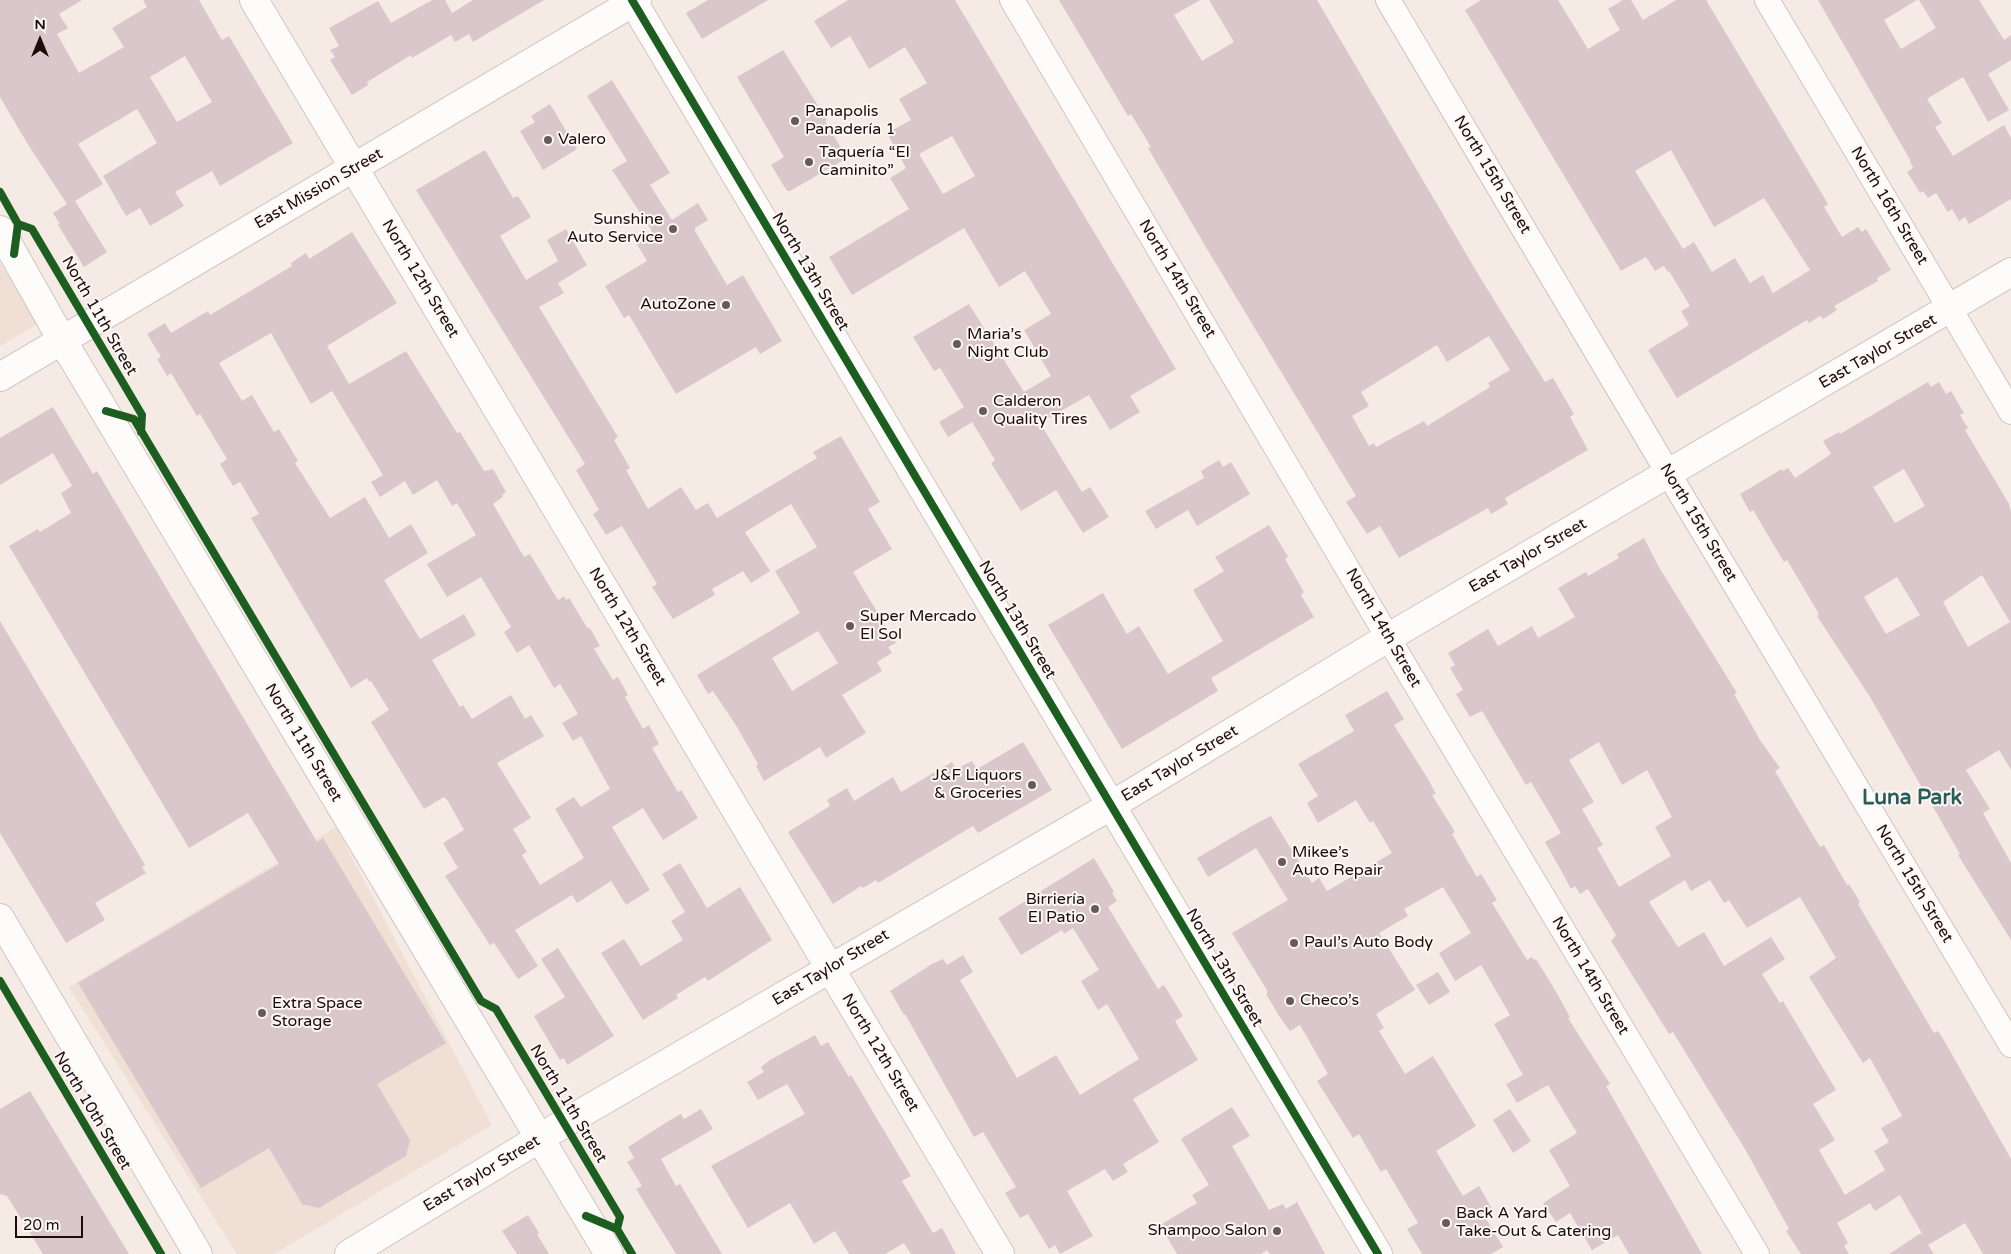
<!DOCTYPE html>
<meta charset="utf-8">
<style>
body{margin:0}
#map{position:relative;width:2011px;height:1254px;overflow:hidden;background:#f6eae5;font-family:"Varela Round",sans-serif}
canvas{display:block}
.north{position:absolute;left:15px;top:15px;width:50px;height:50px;-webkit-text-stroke:4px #fef7f4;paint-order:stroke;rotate:0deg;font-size:14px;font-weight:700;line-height:20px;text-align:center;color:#190e0a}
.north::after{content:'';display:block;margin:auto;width:18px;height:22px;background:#190e0a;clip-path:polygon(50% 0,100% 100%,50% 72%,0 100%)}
.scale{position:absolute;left:15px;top:1216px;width:68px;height:22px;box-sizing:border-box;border:2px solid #190e0a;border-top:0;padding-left:6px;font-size:15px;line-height:18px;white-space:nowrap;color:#190e0a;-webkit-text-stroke:4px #fef7f4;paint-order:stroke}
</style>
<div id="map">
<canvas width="2011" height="1254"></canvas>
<div class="north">N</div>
<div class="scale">20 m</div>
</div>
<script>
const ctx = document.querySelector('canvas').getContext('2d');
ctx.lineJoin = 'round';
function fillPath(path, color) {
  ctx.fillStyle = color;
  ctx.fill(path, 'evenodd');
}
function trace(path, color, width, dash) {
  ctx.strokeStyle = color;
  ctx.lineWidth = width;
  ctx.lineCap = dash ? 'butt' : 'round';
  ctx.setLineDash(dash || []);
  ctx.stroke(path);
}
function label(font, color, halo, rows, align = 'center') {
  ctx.font = font + ' "Varela Round",sans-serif';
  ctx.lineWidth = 4;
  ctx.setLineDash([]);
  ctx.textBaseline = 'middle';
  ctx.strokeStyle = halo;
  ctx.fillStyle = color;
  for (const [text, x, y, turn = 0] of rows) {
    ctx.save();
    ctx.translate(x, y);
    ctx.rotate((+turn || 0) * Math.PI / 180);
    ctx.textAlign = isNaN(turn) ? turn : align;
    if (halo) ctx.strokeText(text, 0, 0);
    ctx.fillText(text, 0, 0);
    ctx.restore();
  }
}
fillPath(new Path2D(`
 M 0,262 L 37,324 L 0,346 Z
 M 336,827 L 492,1125 L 274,1254 L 237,1254 L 69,987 Z`), '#efdfd4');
fillPath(new Path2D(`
 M 0,0 L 82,0 L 59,14 L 68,28 L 57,34 L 79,73 L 124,47 L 112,28 L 147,7 L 143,0 L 199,0 L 222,40 L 229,36 L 293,143 L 220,186 L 212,171 L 175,192 L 184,206 L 150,226 L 140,208 L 126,216 L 103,176 L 157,143 L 137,109 L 78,144 L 103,184 L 75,201 L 107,252 L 84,267 L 58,225 L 60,224 L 53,213 L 67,204 L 27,143 L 0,97 ZM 185,56 L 212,102 L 177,122 L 150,77 Z
 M 432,0 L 445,0 L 452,13 L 473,0 L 544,0 L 473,42 L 469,34 L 455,42 L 451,35 L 412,58 L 411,55 L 367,82 L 368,85 L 352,95 L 330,60 L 335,57 L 330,50 L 339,46 L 329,28 L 378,1 L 391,23 Z
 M 708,0 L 768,0 L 702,39 L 686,13 Z
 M 848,0 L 955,0 L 1176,369 L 1130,396 L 1140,412 L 1110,430 L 1089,395 L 1040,423 L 1082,492 L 1090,487 L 1109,517 L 1083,533 L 1056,490 L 1021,511 L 991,463 L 995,460 L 972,422 L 948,437 L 939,422 L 964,407 L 940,368 L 934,371 L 913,337 L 969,304 L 1024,392 L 1051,376 L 1024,330 L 1051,314 L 1025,271 L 999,287 L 964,228 L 852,295 L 829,257 L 909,209 L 890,178 L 906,168 L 887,133 L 911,120 L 899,99 L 927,83 L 905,47 L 869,69 L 850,36 L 831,48 L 814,21 ZM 952,136 L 975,176 L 943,194 L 919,154 Z
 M 1059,0 L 1200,0 L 1174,15 L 1202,61 L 1234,42 L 1209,0 L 1317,0 L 1478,274 L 1545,382 L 1553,378 L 1574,414 L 1570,417 L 1588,450 L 1505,498 L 1508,504 L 1491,514 L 1488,508 L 1399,558 L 1380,526 L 1367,534 L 1346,502 L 1356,496 L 1207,249 L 1148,148 L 1151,147 L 1131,114 L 1128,116 ZM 1489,336 L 1510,370 L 1488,383 L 1490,387 L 1427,426 L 1424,421 L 1376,447 L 1374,443 L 1369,446 L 1352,416 L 1369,406 L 1361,392 L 1437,345 L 1447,362 Z
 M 1481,0 L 1558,0 L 1588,49 L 1620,30 L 1608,9 L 1623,0 L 1631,0 L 1643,20 L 1676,0 L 1706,0 L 1828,204 L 1824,207 L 1842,237 L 1858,227 L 1862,232 L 1866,229 L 1891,270 L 1877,278 L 1878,281 L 1834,306 L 1837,310 L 1823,319 L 1820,316 L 1809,323 L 1807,320 L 1677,398 L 1648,350 L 1689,325 L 1681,311 L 1690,306 L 1669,271 L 1668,272 L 1664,266 L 1655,271 L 1646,257 L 1621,271 L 1465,10 ZM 1671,150 L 1714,227 L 1764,198 L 1810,270 L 1773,293 L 1763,275 L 1750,283 L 1735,258 L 1712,272 L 1694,242 L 1683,249 L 1635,171 Z
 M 1818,0 L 1917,0 L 1884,20 L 1901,49 L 1936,28 L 1919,0 L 1979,0 L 2004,40 L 2011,35 L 2011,60 L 1988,74 L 2009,110 L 1988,122 L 1963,77 L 1927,99 L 1942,123 L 1935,127 L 1953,156 L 2004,125 L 2011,138 L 2011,199 L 1969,224 L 1965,217 L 1959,221 L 1952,209 L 1948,212 L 1936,193 L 1928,198 L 1923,191 L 1920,193 L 1907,172 L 1913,168 L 1909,158 Z
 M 783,50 L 827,120 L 825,121 L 847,158 L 790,191 L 787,191 L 771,165 L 784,157 L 737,77 Z
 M 612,80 L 670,173 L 650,185 L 672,220 L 698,203 L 708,220 L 695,228 L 695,231 L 727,285 L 743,275 L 782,341 L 760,354 L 756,347 L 676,394 L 629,315 L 624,318 L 605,286 L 647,261 L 635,241 L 652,231 L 612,170 L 627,161 L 587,96 Z
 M 550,104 L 577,149 L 543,170 L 520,131 L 535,122 L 531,116 Z
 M 485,150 L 513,198 L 518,196 L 531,217 L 500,236 L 526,280 L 558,261 L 547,240 L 566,229 L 587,265 L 558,283 L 564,293 L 539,307 L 618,437 L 614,440 L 630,468 L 626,470 L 648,509 L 681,487 L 696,510 L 708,503 L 717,518 L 817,458 L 813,452 L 841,436 L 880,502 L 868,509 L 892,549 L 853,572 L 896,643 L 888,647 L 892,653 L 877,662 L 882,671 L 842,695 L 866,733 L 826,758 L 820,747 L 764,781 L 756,766 L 758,764 L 737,727 L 713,691 L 708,694 L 697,675 L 800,613 L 775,571 L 817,547 L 791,504 L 745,532 L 770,571 L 751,583 L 743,571 L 712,589 L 715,595 L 673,619 L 652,587 L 657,584 L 622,526 L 606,535 L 593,514 L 599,510 L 576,470 L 585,464 L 416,190 ZM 818,631 L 838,663 L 792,691 L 772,658 Z
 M 352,232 L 397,303 L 327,346 L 349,384 L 406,351 L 457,433 L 460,432 L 484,471 L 493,469 L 506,492 L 502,495 L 503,497 L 493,504 L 524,557 L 530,554 L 558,600 L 564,596 L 566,600 L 569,598 L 588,629 L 590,628 L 600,646 L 594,649 L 613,680 L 618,677 L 628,695 L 625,697 L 643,729 L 649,725 L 659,744 L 652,748 L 678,792 L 681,790 L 698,818 L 663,840 L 643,808 L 612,827 L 650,890 L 626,905 L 611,881 L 577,903 L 572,895 L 515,930 L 538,966 L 518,979 L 494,943 L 490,945 L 445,876 L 458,868 L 443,843 L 464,830 L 448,801 L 444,797 L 424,809 L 371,722 L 389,710 L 371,681 L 369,682 L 367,678 L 351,688 L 251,518 L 259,514 L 240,482 L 233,486 L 220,464 L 227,459 L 200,414 L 197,416 L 171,373 L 167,376 L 157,359 L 161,357 L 147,334 L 165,323 L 171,333 L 208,311 L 210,315 L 292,266 L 291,263 L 306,253 L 309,259 ZM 271,333 L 311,404 L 332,391 L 383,475 L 371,482 L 380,497 L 405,481 L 413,495 L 437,480 L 452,506 L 457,503 L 476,535 L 427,564 L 447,597 L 481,577 L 511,627 L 504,632 L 517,653 L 529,645 L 554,688 L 560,684 L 578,714 L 562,723 L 573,741 L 581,736 L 610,789 L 581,807 L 574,797 L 555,809 L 584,858 L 540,885 L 522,855 L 527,852 L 513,829 L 531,818 L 497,763 L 544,736 L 531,715 L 525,719 L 511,695 L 472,719 L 463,705 L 460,707 L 432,660 L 476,635 L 464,614 L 420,639 L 384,580 L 428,553 L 411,524 L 389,538 L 365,497 L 330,518 L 295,463 L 298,461 L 279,429 L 274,432 L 252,395 L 242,401 L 219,363 Z
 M 1928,382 L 1931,387 L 1939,382 L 1946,394 L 1951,391 L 1964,413 L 1960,415 L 1968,428 L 1965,430 L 2009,504 L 2011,511 L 2011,770 L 1999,750 L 1966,770 L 1990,809 L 1983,813 L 2011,863 L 2011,940 L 1958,855 L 1960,854 L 1870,697 L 1817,616 L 1819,614 L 1787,560 L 1784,562 L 1753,510 L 1750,512 L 1740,494 L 1782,469 L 1783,471 L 1788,468 L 1795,478 L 1831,454 L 1823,441 L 1839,432 L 1840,434 ZM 1904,469 L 1925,506 L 1895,523 L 1873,487 ZM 1982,575 L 2010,622 L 1968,647 L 1943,602 ZM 1897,577 L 1920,615 L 1886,634 L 1864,597 Z
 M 53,407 L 93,474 L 97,471 L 317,842 L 323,838 L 446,1043 L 377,1084 L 410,1140 L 406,1156 L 319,1208 L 302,1204 L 269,1148 L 201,1188 L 78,983 L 279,864 L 248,813 L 189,848 L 9,546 L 38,529 L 40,532 L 71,513 L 61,493 L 72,486 L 53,453 L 0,485 L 0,438 Z
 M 1219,460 L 1223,467 L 1231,462 L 1250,494 L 1197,526 L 1188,510 L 1156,529 L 1145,511 L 1204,478 L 1201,471 Z
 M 1269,525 L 1288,557 L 1285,559 L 1304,592 L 1301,595 L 1314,617 L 1211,678 L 1218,691 L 1122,749 L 1048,625 L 1103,593 L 1127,634 L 1139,626 L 1168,674 L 1223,641 L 1193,590 L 1224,571 L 1215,557 Z
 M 1644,538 L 1660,569 L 1737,693 L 1734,694 L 1760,740 L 1780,768 L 1775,771 L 1820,847 L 1824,845 L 1847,885 L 1849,884 L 1860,902 L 1858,904 L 1892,962 L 1934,1033 L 1938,1031 L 1945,1042 L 2011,1159 L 2011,1254 L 1983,1254 L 1965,1223 L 1928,1245 L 1934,1254 L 1889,1254 L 1921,1233 L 1924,1237 L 1900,1195 L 1875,1211 L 1870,1203 L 1837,1223 L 1848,1243 L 1844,1246 L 1849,1254 L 1801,1254 L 1786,1231 L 1789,1229 L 1745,1149 L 1717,1104 L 1673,1032 L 1669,1034 L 1611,941 L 1616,935 L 1588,889 L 1580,894 L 1575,886 L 1571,889 L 1562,872 L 1545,842 L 1561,833 L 1531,782 L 1526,785 L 1482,711 L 1470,717 L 1456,694 L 1463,690 L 1450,668 L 1455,665 L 1448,653 L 1488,629 L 1498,646 L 1532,626 L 1538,638 L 1575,617 L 1558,588 L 1586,572 L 1588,576 L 1619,558 L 1617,554 ZM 1599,742 L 1622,785 L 1647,770 L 1672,817 L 1655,827 L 1671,856 L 1619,887 L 1597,848 L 1603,845 L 1582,809 L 1594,802 L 1569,760 ZM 1685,880 L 1691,891 L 1710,880 L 1724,903 L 1729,900 L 1747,928 L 1800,897 L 1836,958 L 1809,977 L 1863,1063 L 1870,1058 L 1902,1116 L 1881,1128 L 1889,1142 L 1874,1151 L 1885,1170 L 1845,1195 L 1819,1150 L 1835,1140 L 1813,1104 L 1836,1090 L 1783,1001 L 1780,1003 L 1762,974 L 1785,959 L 1771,937 L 1724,966 L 1704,932 L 1678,947 L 1649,902 Z
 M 0,621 L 145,865 L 142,867 L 146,873 L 95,903 L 105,920 L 66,943 L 0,833 Z
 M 1387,691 L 1404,719 L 1394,725 L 1428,779 L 1436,794 L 1432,795 L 1455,832 L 1452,834 L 1477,877 L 1481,874 L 1497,900 L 1492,903 L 1527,960 L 1532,957 L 1534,960 L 1536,959 L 1555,990 L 1570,1017 L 1568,1018 L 1610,1084 L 1606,1086 L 1702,1254 L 1629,1254 L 1618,1235 L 1592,1250 L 1570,1213 L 1556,1222 L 1543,1203 L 1570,1186 L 1549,1150 L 1577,1133 L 1548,1085 L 1517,1103 L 1506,1084 L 1523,1075 L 1494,1024 L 1510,1015 L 1481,965 L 1455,981 L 1439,953 L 1471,933 L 1443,887 L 1404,909 L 1408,916 L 1379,933 L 1415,990 L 1376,1014 L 1384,1028 L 1379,1031 L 1405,1074 L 1433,1056 L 1476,1126 L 1436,1151 L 1463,1196 L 1479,1186 L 1494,1212 L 1485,1217 L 1503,1247 L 1491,1254 L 1422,1254 L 1407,1229 L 1418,1223 L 1386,1169 L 1381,1172 L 1359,1134 L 1353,1138 L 1317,1081 L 1328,1074 L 1300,1025 L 1290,1031 L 1279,1016 L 1266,994 L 1268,992 L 1232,933 L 1288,900 L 1256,848 L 1208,877 L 1197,858 L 1257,823 L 1271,816 L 1312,883 L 1319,878 L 1327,891 L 1392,853 L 1373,821 L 1370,823 L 1356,800 L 1318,823 L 1307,803 L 1318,796 L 1298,764 L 1354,731 L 1345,715 Z
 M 1023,742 L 1052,790 L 978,833 L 973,826 L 878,883 L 876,880 L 863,888 L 861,886 L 833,904 L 788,832 L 830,806 L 827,800 L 847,788 L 854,801 L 893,777 L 901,792 L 952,762 L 956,769 L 972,761 L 977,769 Z
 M 1094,858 L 1114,892 L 1112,893 L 1117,901 L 1108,907 L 1158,989 L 1164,985 L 1183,1016 L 1175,1021 L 1198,1060 L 1133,1099 L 1159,1142 L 1123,1164 L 1128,1172 L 1113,1181 L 1105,1169 L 1067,1191 L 1093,1236 L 1060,1254 L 1055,1245 L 1049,1249 L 1028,1214 L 1020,1218 L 1005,1193 L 1016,1187 L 983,1132 L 974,1137 L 905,1014 L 904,1015 L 890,991 L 932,964 L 943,959 L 947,965 L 963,955 L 973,972 L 960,980 L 1017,1078 L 1056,1055 L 1080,1095 L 1139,1059 L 1107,1004 L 1098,1010 L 1081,981 L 1099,970 L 1073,928 L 1064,934 L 1062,930 L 1021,955 L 998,918 Z
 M 680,863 L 707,908 L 740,887 L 772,940 L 708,981 L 705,977 L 676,995 L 678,998 L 643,1020 L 601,953 L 624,939 L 641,966 L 683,940 L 671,921 L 685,912 L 662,874 Z
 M 558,948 L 614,1036 L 567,1065 L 564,1058 L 560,1060 L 534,1016 L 565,997 L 541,959 Z
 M 1438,972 L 1450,992 L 1429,1005 L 1416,985 Z
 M 815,1035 L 821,1046 L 828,1042 L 849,1077 L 851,1075 L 911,1176 L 902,1181 L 933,1233 L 942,1228 L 956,1254 L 911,1254 L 904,1243 L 885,1254 L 849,1254 L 835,1231 L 814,1244 L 790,1203 L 748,1228 L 711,1166 L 805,1114 L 787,1084 L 758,1100 L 747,1082 L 764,1072 L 761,1067 L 770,1060 Z
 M 30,1091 L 129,1254 L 43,1254 L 7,1196 L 0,1194 L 0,1109 Z
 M 1232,1107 L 1250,1136 L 1232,1146 L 1269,1210 L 1283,1204 L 1286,1209 L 1297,1202 L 1325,1254 L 1270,1254 L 1267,1250 L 1261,1254 L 1177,1254 L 1160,1225 L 1197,1203 L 1192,1195 L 1209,1185 L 1181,1139 Z
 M 701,1109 L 713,1129 L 661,1159 L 676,1186 L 680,1184 L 722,1254 L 676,1254 L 636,1189 L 642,1186 L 627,1162 L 634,1158 L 628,1147 L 670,1120 L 681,1114 L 684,1119 Z
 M 1510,1109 L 1531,1141 L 1513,1153 L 1493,1120 Z
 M 528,1215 L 539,1233 L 537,1234 L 549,1254 L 517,1254 L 502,1231 Z`), '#dac7cb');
const minor = new Path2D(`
 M 1012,0 L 1406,668 L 1757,1254
 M 1388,0 L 1686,503 L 2011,1045
 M 1767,0 L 2011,412`);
const tertiary = new Path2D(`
 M 254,0 L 1000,1254
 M 0,377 L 637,0`);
const secondary = new Path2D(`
 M 632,0 L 1378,1254
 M 0,230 L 62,340 L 609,1254
 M 0,918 L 198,1254
 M 349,1254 L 573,1118 L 1112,805 L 1389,637 L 2011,272`);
trace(minor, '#d0c5c0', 26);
trace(tertiary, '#d0c5c0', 30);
trace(secondary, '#d0c5c0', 30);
trace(minor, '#fefcfb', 24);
trace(tertiary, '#fefcfb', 28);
trace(secondary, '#fefcfb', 28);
trace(new Path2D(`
 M 632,0 L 1378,1254
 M 0,192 L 18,224 L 14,254
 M 18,224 L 32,229 L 142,415 L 141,432
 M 106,411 L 134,419 L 481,1001 L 496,1009 L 620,1217 L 617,1229
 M 0,981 L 161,1254
 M 586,1216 L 617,1229 L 632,1254`), '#1b5e20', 8);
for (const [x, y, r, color] of [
 [795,121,5,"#665b57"],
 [548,140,5,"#665b57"],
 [809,162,5,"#665b57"],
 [673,229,5,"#665b57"],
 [726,305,5,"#665b57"],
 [957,344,5,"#665b57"],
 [983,411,5,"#665b57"],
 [850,626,5,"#665b57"],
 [1032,785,5,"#665b57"],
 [1282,862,5,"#665b57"],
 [1095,909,5,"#665b57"],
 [1294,943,5,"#665b57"],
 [1290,1001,5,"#665b57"],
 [262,1013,5,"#665b57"],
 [1446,1223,5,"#665b57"],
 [1277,1231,5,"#665b57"]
]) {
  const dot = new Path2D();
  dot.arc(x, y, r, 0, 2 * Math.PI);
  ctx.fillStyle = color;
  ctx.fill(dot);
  trace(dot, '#fef7f4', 2);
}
label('16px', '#190e0a', '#fef7f4', [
 ["Panapolis",805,112],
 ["Panadería 1",805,130],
 ["Valero",558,140],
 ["Taquería “El",819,153],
 ["Caminito”",819,171],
 ["Sunshine",663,220,"right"],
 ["Auto Service",663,238,"right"],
 ["AutoZone",716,305,"right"],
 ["Maria’s",967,335],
 ["Night Club",967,353],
 ["Calderon",993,402],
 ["Quality Tires",993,420],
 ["Super Mercado",860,617],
 ["El Sol",860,635],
 ["J&F Liquors",1022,776,"right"],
 ["& Groceries",1022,794,"right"],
 ["Mikee’s",1292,853],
 ["Auto Repair",1292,871],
 ["Birriería",1085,900,"right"],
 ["El Patio",1085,918,"right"],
 ["Paul’s Auto Body",1304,943],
 ["Checo’s",1300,1001],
 ["Extra Space",272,1004],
 ["Storage",272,1022],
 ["Back A Yard",1456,1214],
 ["Take-Out & Catering",1456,1232],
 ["Shampoo Salon",1267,1231,"right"]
], 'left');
label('16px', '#190e0a', '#fef7f4', [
 ["North 15th Street",1492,175,59],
 ["East Mission Street",319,189,-30],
 ["North 16th Street",1889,206,59],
 ["North 13th Street",810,272,59],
 ["North 12th Street",420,279,59],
 ["North 14th Street",1177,279,59],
 ["North 11th Street",99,316,60],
 ["East Taylor Street",1878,352,-30],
 ["North 15th Street",1698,523,59],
 ["East Taylor Street",1528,556,-30],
 ["North 13th Street",1017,620,59],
 ["North 12th Street",627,627,59],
 ["North 14th Street",1383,628,60],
 ["North 11th Street",303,743,59],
 ["East Taylor Street",1180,764,-31],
 ["North 15th Street",1914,884,59],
 ["East Taylor Street",831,968,-31],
 ["North 13th Street",1224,968,59],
 ["North 14th Street",1590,976,59],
 ["North 12th Street",880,1053,59],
 ["North 11th Street",568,1104,59],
 ["North 10th Street",92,1111,59],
 ["East Taylor Street",482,1174,-31]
]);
label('bold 21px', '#265f5a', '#fef7f4', [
 ["Luna Park",1912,798]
]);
</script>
